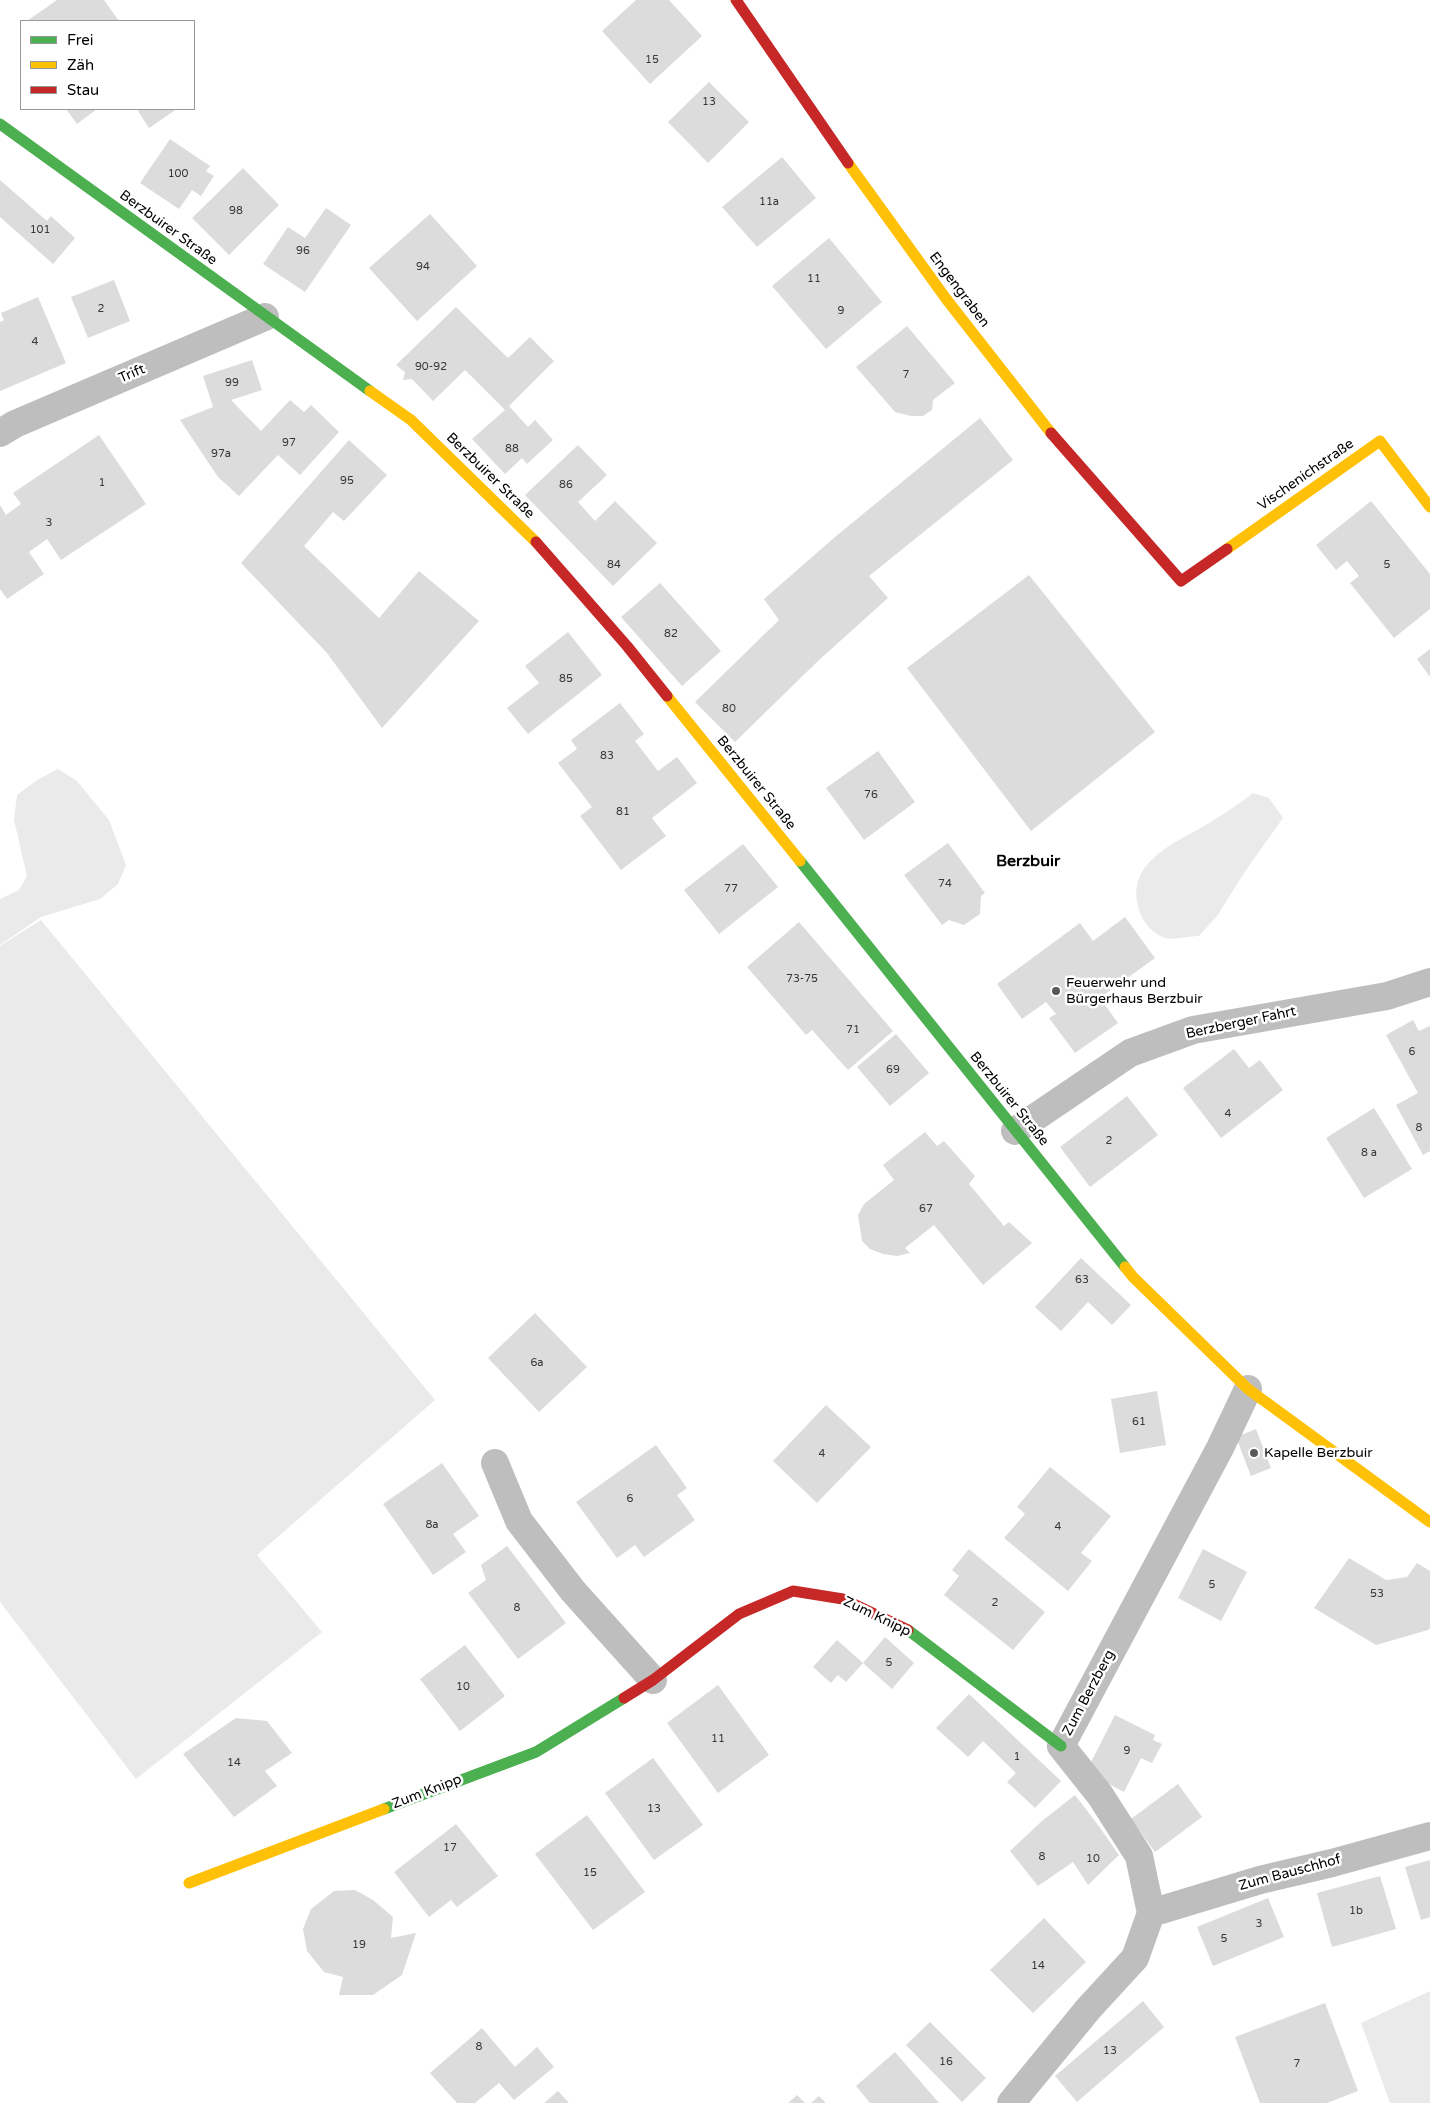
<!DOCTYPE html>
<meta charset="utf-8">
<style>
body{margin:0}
#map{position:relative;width:1430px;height:2103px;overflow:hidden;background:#fff;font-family:"Varela Round",sans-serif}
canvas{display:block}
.legend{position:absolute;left:20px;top:20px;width:175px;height:90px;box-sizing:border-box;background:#fff;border:1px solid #999;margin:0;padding:6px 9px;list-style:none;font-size:15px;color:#000}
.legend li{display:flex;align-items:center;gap:10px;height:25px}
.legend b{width:25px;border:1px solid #999}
</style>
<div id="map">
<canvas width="1430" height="2103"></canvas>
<ul class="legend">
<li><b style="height:6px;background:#4caf50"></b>Frei</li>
<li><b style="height:6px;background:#ffc107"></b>Zäh</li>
<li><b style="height:6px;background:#c62828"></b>Stau</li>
</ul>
</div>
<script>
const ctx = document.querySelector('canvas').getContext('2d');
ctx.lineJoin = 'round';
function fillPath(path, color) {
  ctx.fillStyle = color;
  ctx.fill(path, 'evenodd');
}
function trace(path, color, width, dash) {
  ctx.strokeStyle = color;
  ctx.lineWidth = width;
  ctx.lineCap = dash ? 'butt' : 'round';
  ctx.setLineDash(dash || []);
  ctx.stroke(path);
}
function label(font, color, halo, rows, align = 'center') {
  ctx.font = font + ' "Varela Round",sans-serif';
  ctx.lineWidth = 5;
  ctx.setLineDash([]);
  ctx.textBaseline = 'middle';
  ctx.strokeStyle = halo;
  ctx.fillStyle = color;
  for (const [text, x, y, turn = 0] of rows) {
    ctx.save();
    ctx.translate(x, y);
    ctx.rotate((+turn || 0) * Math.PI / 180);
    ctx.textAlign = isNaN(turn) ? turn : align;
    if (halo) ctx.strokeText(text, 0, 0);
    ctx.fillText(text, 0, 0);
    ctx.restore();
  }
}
fillPath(new Path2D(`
 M 58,769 L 77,781 L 109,820 L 126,865 L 118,884 L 100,899 L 41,917 L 0,945 L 0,899 L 19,890 L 27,876 L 14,820 L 17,795 L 37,780 Z
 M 1253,793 L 1269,798 L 1283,818 L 1246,870 L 1217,916 L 1199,936 C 1191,936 1172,940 1165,938 C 1155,935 1145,925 1141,915 C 1121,865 1171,845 1206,825 C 1222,815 1238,805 1253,793 Z
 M 41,920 L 435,1400 L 257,1555 L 322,1632 L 136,1779 L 0,1602 L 0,946 Z
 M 1430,1991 L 1430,2103 L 1390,2103 L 1361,2023 Z`), '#eaeaea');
fillPath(new Path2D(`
 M 57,0 L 104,0 L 119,21 L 27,21 Z
 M 636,0 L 669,0 L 702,36 L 650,84 L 602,31 Z
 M 709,82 L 749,122 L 708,163 L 668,122 Z
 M 66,109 L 97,109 L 77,124 Z
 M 142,109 L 177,109 L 149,128 L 138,111 Z
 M 170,139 L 210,166 L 206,171 L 214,176 L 201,196 L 192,190 L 179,209 L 140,183 Z
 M 782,157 L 816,198 L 757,247 L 722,207 Z
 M 243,168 L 279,205 L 229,255 L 192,218 Z
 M 0,180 L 47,221 L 51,216 L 75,238 L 53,264 L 0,217 Z
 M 326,208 L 351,225 L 305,292 L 263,264 L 288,227 L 305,238 Z
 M 430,214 L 477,266 L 417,321 L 369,268 Z
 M 829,238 L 882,302 L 826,349 L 772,286 Z
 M 114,280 L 130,321 L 88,338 L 71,297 Z
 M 38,297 L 66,363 L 0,391 L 0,322 L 4,320 L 1,313 Z
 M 456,307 L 508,358 L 530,337 L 554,361 L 509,406 L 528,427 L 535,420 L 553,440 L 527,464 L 522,458 L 505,474 L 472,439 L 505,410 L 465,370 L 433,401 L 412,379 L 403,380 L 405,372 L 396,365 Z
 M 907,326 L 955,383 L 933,400 L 932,410 L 923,416 L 911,416 L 895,412 L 856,367 Z
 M 252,360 L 262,390 L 231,400 L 261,431 L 290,400 L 304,412 L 311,405 L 339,432 L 300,475 L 278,455 L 239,496 L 218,477 L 180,420 L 213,407 L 203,376 Z
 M 980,418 L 1013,460 L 869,576 L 888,598 L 819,660 L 735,742 L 695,702 L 779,620 L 764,599 L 835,537 Z
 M 99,435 L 146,504 L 61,560 L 47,539 L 29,552 L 44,574 L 7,599 L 0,589 L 0,505 L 6,515 L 21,504 L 13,493 Z
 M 349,440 L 387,475 L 344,521 L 333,512 L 304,546 L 379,618 L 419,571 L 479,621 L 382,728 L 327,653 L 241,563 Z
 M 578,445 L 607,475 L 578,502 L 595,521 L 615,501 L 657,543 L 613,586 L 525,495 Z
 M 1371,501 L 1430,574 L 1430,609 L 1394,638 L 1350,583 L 1359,576 L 1347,561 L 1336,570 L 1316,545 Z
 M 1029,575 L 1155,732 L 1031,831 L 907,668 Z
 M 660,583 L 721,651 L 682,686 L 621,617 Z
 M 568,632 L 602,675 L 528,734 L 507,708 L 539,683 L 525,666 Z
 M 1430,649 L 1430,677 L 1417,659 Z
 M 620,703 L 644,734 L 635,741 L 658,771 L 677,757 L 697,783 L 652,818 L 666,836 L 621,870 L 580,816 L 592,807 L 558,763 L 577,749 L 571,740 Z
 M 878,751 L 915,802 L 864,840 L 826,788 Z
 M 948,843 L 985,893 L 981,896 L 980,914 L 964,925 L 949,920 L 942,925 L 904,875 Z
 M 743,844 L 778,887 L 719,934 L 684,890 Z
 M 1125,917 L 1155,958 L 1100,998 L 1118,1023 L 1075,1053 L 1049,1018 L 1056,1014 L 1046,1002 L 1022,1019 L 997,984 L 1080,923 L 1093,941 Z
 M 799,922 L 893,1031 L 848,1070 L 812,1030 L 806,1035 L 747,967 Z
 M 1413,1020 L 1419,1031 L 1430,1026 L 1430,1151 L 1423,1155 L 1396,1105 L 1418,1093 L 1386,1035 Z
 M 896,1034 L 929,1073 L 890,1106 L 857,1067 Z
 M 1234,1049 L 1249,1068 L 1260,1060 L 1283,1090 L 1221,1138 L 1183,1088 Z
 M 1127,1096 L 1158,1135 L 1090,1187 L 1060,1147 Z
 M 1374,1108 L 1412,1169 L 1364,1198 L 1326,1138 Z
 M 925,1132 L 937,1146 L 944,1141 L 975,1176 L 969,1184 L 1004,1226 L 1009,1222 L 1032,1243 L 983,1285 L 934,1225 L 905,1248 L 910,1253 L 897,1256 L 883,1254 L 870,1249 L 862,1241 L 858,1215 L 864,1204 L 894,1180 L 883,1165 Z
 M 1081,1258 L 1131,1305 L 1112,1325 L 1088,1302 L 1061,1331 L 1035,1307 Z
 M 535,1313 L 587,1367 L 539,1412 L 488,1358 Z
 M 1157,1391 L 1166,1445 L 1120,1453 L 1111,1399 Z
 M 826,1405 L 871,1447 L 817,1503 L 773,1461 Z
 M 1256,1429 L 1271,1468 L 1251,1476 L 1236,1437 Z
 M 656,1445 L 687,1488 L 677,1495 L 695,1520 L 644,1557 L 635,1545 L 617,1558 L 576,1502 Z
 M 442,1463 L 479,1516 L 453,1534 L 466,1552 L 433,1575 L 383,1504 Z
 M 1050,1467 L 1111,1516 L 1081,1553 L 1092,1561 L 1068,1591 L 1004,1538 L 1025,1514 L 1017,1507 Z
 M 507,1546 L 566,1623 L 518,1659 L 468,1593 L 486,1580 L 481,1565 Z
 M 969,1549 L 1045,1612 L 1013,1650 L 944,1595 L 959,1576 L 952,1570 Z
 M 1203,1549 L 1247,1572 L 1221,1621 L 1178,1598 Z
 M 1349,1558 L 1386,1580 L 1407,1577 L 1417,1563 L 1430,1571 L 1430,1628 L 1428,1630 L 1376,1645 L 1314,1608 Z
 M 885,1637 L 914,1663 L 892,1689 L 863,1663 Z
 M 837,1640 L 863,1663 L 846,1682 L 838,1675 L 831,1683 L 813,1667 Z
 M 465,1645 L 505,1696 L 460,1731 L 420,1679 Z
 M 718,1685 L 769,1755 L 718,1793 L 667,1723 Z
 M 969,1694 L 1061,1781 L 1035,1808 L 1007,1782 L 1016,1773 L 983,1741 L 968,1757 L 936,1728 Z
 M 1115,1715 L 1155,1735 L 1153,1740 L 1162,1744 L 1152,1763 L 1141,1758 L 1124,1792 L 1086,1772 Z
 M 236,1718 L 267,1721 L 292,1753 L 265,1771 L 277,1786 L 234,1817 L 183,1754 Z
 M 653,1758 L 703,1825 L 654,1860 L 605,1793 Z
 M 1178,1784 L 1202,1817 L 1155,1852 L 1131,1819 Z
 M 1075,1795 L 1098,1825 L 1119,1855 L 1088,1885 L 1073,1862 L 1038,1886 L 1010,1851 L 1042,1821 Z
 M 587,1815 L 645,1892 L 593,1930 L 535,1854 Z
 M 456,1824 L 498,1876 L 457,1907 L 451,1900 L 429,1917 L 394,1872 Z
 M 1430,1860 L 1430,1917 L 1421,1920 L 1405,1867 Z
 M 1380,1876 L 1396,1929 L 1332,1947 L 1317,1893 Z
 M 355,1890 L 373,1900 L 393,1917 L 391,1938 L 416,1933 L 402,1975 L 373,1995 L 339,1995 L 343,1977 L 324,1972 L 307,1951 L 303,1929 L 311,1909 L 334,1891 Z
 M 1268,1898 L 1284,1937 L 1213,1966 L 1197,1927 Z
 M 1044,1918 L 1086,1962 L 1033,2013 L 990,1970 Z
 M 1143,2001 L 1164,2027 L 1077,2102 L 1055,2076 Z
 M 1325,2003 L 1358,2091 L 1327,2103 L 1260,2103 L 1235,2037 Z
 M 930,2022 L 986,2078 L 962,2102 L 906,2045 Z
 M 482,2028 L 515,2067 L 537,2047 L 554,2067 L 514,2100 L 499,2083 L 475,2103 L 457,2103 L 430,2073 Z
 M 895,2052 L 939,2103 L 870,2103 L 856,2086 Z
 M 558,2091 L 569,2103 L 544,2103 Z
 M 797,2095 L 805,2103 L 788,2103 Z
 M 819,2096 L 826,2103 L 811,2103 Z`), '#dcdcdc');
trace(new Path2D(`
 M 0,433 L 15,424 L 265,317
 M 1015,1131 L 1130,1053 L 1193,1030 L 1387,996 L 1430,982
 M 495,1463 L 519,1521 L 573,1591 L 653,1680
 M 1151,1913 L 1260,1880 L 1332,1863 L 1430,1836
 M 1011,2103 L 1089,2008 L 1135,1958 L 1151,1913 L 1139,1856 L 1100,1795 L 1061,1746 L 1220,1448 L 1248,1389`), '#bebebe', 28);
trace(new Path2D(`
 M 0,124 L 370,391
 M 800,861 L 1125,1267
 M 908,1630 L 1061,1746
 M 384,1809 L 536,1752 L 624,1698`), '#4caf50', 11);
trace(new Path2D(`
 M 848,163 L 947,300 L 1051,433
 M 370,391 L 411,420 L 536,542
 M 1227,549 L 1380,441 L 1430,507
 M 667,696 L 800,861
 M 1125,1267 L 1133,1277 L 1248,1389 L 1430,1522
 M 189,1883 L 384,1809`), '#ffc107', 11);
trace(new Path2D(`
 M 736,0 L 848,163
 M 1051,433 L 1181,581 L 1227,549
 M 536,542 L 627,646 L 667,696
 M 624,1698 L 653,1680 L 739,1614 L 793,1591 L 843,1599 L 908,1630`), '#c62828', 11);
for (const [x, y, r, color] of [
 [1056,991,5,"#595959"],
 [1254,1453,5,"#595959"]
]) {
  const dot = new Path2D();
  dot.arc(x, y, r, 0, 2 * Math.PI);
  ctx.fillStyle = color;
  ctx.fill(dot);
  trace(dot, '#fff', 2);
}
label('11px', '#373737', null, [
 ["15",652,60],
 ["13",709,102],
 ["100",178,174],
 ["11a",769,202],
 ["98",236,211],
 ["101",40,230],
 ["96",303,251],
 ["94",423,267],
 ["11",814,279],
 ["2",101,309],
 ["9",841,311],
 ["4",35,342],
 ["90-92",431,367],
 ["7",906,375],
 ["99",232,383],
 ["97",289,443],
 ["88",512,449],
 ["97a",221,454],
 ["95",347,481],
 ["1",102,483],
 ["86",566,485],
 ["3",49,523],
 ["84",614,565],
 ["5",1387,565],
 ["82",671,634],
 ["85",566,679],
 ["80",729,709],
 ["83",607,756],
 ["76",871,795],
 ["81",623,812],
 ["74",945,884],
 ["77",731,889],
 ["73-75",802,979],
 ["71",853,1030],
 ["6",1412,1052],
 ["69",893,1070],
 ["4",1228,1114],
 ["8",1419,1128],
 ["2",1109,1141],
 ["8 a",1369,1153],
 ["67",926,1209],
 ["63",1082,1280],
 ["6a",537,1363],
 ["61",1139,1422],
 ["4",822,1454],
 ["6",630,1499],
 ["8a",432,1525],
 ["4",1058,1527],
 ["5",1212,1585],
 ["53",1377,1594],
 ["2",995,1603],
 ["8",517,1608],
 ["5",889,1663],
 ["10",463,1687],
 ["11",718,1739],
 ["9",1127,1751],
 ["1",1017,1757],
 ["14",234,1763],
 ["13",654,1809],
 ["17",450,1848],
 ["8",1042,1857],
 ["10",1093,1859],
 ["15",590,1873],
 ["1b",1356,1911],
 ["3",1259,1924],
 ["5",1224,1939],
 ["19",359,1945],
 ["14",1038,1966],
 ["8",479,2047],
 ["13",1110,2051],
 ["16",946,2062],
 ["7",1297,2064]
]);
label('14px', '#000', '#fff', [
 ["Berzbuirer Straße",168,228,36],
 ["Engengraben",959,290,53],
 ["Trift",132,374,-23],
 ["Vischenichstraße",1306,475,-35],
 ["Berzbuirer Straße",490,476,44],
 ["Berzbuirer Straße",756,783,51],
 ["Berzberger Fahrt",1241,1023,-12],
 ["Berzbuirer Straße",1009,1099,51],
 ["Zum Knipp",877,1617,26],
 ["Zum Berzberg",1089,1693,-62],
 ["Zum Knipp",427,1792,-21],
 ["Zum Bauschhof",1290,1873,-15]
]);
label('14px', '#000', '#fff', [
 ["Feuerwehr und",1066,983],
 ["Bürgerhaus Berzbuir",1066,999],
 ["Kapelle Berzbuir",1264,1453]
], 'left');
label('bold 16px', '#000', '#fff', [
 ["Berzbuir",1028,862]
]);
</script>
